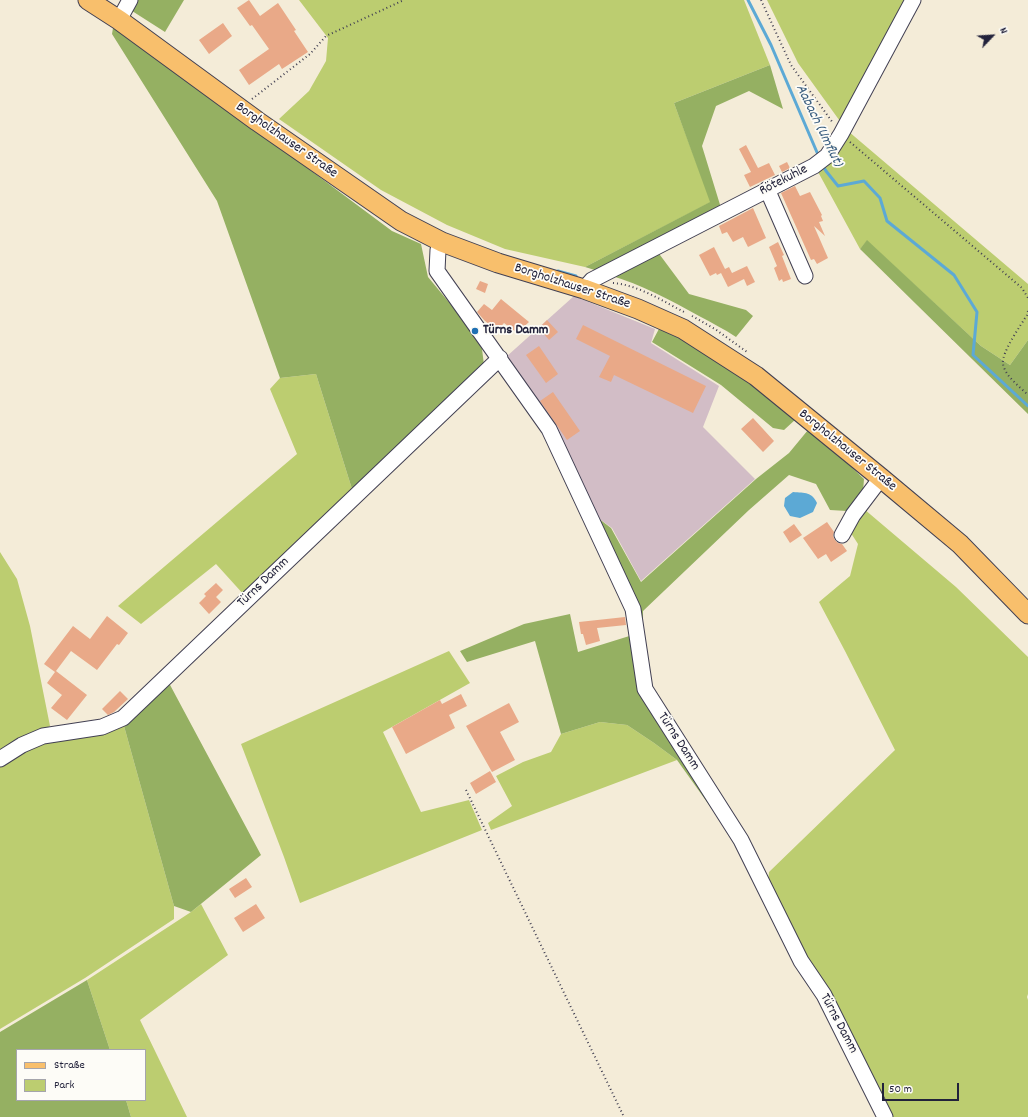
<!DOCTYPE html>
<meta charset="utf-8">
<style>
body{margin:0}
#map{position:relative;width:1028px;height:1117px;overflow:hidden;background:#f4ecd8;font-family:Dekko,sans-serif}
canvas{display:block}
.legend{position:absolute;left:16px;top:1049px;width:130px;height:52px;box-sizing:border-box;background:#fdfcf7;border:1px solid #a5a5ac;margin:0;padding:5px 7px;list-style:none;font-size:12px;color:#22223b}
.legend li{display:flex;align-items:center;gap:8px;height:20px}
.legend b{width:20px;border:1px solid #a5a5ac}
.north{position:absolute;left:972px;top:16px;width:40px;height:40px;-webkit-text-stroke:3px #fdfcf7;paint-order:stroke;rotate:65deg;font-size:11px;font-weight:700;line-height:16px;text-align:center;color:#22223b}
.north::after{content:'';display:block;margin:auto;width:14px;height:18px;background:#22223b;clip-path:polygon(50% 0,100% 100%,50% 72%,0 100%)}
.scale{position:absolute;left:882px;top:1083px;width:77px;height:18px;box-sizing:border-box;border:2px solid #22223b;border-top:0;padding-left:5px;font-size:12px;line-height:14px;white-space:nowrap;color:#22223b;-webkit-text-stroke:3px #fdfcf7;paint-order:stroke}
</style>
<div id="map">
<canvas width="1028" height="1117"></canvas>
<ul class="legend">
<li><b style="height:5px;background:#f8bf6c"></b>Straße</li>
<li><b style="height:11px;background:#bccd70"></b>Park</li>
</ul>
<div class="north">N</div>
<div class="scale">50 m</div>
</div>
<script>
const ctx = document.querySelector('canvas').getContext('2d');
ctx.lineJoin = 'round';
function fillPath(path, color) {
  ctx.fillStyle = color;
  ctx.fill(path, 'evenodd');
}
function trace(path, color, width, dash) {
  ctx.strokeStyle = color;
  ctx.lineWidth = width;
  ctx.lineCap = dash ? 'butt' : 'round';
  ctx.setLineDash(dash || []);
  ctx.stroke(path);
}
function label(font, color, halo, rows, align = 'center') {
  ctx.font = font + ' Dekko,sans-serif';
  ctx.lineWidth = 3.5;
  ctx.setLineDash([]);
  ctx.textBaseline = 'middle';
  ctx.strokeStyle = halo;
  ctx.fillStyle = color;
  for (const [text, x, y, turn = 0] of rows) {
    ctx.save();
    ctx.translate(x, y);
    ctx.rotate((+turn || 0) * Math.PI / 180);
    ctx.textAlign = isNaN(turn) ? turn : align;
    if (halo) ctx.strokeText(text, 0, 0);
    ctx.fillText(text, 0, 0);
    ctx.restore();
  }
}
fillPath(new Path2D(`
 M 574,296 L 655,329 L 651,343 L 719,386 L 703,427 L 755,479 L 641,581 L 612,528 L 598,518 L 506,357 Z`), '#d2bdc6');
fillPath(new Path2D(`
 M 299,0 L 744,0 L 770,65 L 674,103 L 711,202 L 585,267 L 505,249 L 447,225 L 381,190 L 279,119 L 309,91 L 326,61 L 328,38 Z
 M 767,0 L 908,0 L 842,124 L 798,63 Z
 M 848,131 L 1028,284 L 1028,340 L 1010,365 L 981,346 L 867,241 L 860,249 L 817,170 Z
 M 316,374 L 352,489 L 245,596 L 216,564 L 141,624 L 118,606 L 297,454 L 270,389 L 280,378 Z
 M 864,509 L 956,587 L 1028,657 L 1028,994 L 1027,997 L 1028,1000 L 1028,1117 L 889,1117 L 804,955 L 768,882 L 769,872 L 895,750 L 845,651 L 819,602 L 850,576 L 858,544 L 849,530 Z
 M 0,552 L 17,579 L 30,626 L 50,726 L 13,745 L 0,753 Z
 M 449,651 L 470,683 L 383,732 L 421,812 L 469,800 L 482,830 L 300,903 L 284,857 L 241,744 Z
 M 600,722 L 627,725 L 654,743 L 677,760 L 491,830 L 488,823 L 512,806 L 496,776 L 523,762 L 551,752 L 561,734 Z
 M 124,726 L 174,906 L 174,919 L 85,978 L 0,1029 L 0,766 L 32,744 Z
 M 201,904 L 228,955 L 140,1020 L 187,1117 L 131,1117 L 126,1100 L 145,1100 L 145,1050 L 110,1050 L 87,980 L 191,912 Z`), '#bccd70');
fillPath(new Path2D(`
 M 134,0 L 184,0 L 165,32 L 129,9 Z
 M 113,28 L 153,53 L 392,231 L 421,244 L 428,277 L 481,341 L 484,365 L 352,489 L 316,374 L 280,378 L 217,201 L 112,34 Z
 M 770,65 L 783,109 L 749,91 L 716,106 L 702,146 L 721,208 L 598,271 L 585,267 L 710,202 L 674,103 Z
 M 867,240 L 981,346 L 1010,365 L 1028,340 L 1028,414 L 860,249 Z
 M 657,251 L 689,294 L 746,310 L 753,316 L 736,337 C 724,329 712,323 699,316 C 668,299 643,285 609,275 Z
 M 660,327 L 702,350 L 791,410 L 796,419 L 784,430 L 773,428 L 721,385 L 652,342 Z
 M 808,430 L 824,441 L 864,479 L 863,492 L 847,511 L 830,510 L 816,484 L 789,475 L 749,510 L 643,611 L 643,649 L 648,688 L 761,869 L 751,875 L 724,826 L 677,760 L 654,743 L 627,725 L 600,722 L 561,734 L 535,641 L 467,662 L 460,651 L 524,624 L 570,614 L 578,652 L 639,633 L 598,518 L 611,528 L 641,582 L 756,479 L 789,453 Z
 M 169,683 L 261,855 L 191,912 L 174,906 L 124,726 Z
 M 87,980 L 110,1050 L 17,1050 L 17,1100 L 126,1100 L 131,1117 L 0,1117 L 0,1032 Z`), '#95b062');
fillPath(new Path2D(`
 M 793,492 C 805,493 812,492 817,503 L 813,512 L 800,518 L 790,516 L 784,506 L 785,498 Z`), '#5ca9d5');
trace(new Path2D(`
 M 748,0 L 771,45 L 819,157
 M 823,166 L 826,171 L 838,186 L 864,181 L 880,198 L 887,221 L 954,275 L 977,312 L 973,355 L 1028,406
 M 558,271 L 576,276`), '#5ca9d5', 3);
fillPath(new Path2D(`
 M 249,0 L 260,16 L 278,3 L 296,30 L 294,31 L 308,52 L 282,69 L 279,64 L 249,85 L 239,70 L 269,49 L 252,25 L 250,26 L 237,8 Z
 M 223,23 L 232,36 L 209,54 L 199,40 Z
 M 746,145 L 758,168 L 769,163 L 775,175 L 750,187 L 744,175 L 751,172 L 739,149 Z
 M 787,162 L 790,168 L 782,172 L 779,166 Z
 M 795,186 L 800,196 L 810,192 L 822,215 L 821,216 L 823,221 L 819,222 L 825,236 L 814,226 L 828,258 L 817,264 L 814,259 L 811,260 L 781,193 Z
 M 753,208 L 766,238 L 748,247 L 743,237 L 733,242 L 727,232 L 722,234 L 719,226 Z
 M 778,242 L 784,255 L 782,256 L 791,279 L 783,282 L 782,279 L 779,281 L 774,268 L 777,266 L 769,247 Z
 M 714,247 L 725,269 L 729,267 L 732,273 L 747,266 L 755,282 L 747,286 L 744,279 L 728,287 L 721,273 L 717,275 L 716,273 L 710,276 L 699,255 Z
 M 480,281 L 488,284 L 485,293 L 476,289 Z
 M 501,299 L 529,322 L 517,333 L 504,323 L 497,331 L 484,320 L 477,312 L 484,304 L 492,310 Z
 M 547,320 L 558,332 L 549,340 L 539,328 Z
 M 583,325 L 706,386 L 693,413 L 614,375 L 611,382 L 599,377 L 610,356 L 576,339 Z
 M 539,346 L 558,374 L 546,383 L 526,355 Z
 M 553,392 L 580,431 L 567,440 L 540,401 Z
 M 753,418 L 774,441 L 763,452 L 741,429 Z
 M 827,522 L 834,532 L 833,536 L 835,540 L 838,543 L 842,544 L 847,551 L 831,562 L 826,554 L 818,559 L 803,538 Z
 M 794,524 L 802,535 L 790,543 L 783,532 Z
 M 216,583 L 223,590 L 216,597 L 221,602 L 209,614 L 199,603 L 206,596 L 204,594 Z
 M 107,616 L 128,633 L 119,645 L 117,644 L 97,670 L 71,651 L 56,671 L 87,695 L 67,720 L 51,708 L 62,695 L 47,683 L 55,672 L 44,664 L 73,626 L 90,639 Z
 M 625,617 L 626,625 L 597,628 L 600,641 L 586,645 L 583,634 L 581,634 L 579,622 Z
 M 120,691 L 128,699 L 114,712 L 108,715 L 102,709 Z
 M 461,694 L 467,706 L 449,715 L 455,728 L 406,754 L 392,727 L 440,700 L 442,704 Z
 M 509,703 L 519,722 L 500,732 L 515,760 L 492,772 L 466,726 Z
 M 490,771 L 496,782 L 476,794 L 470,783 Z
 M 246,878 L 252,887 L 235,898 L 229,889 Z
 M 256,904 L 265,918 L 243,932 L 234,918 Z`), '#e9a988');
const minor = new Path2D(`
 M 119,20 L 130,0
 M 767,189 L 805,276
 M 442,242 L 438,250 L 437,271 L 549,429 L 633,609 L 645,689 L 741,840 L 801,961 L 824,995 L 885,1117
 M 584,289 L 592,280 L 814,166 L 827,156 L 841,134 L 913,0
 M 842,535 L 853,515 L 881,478
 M 0,759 L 22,745 L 43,736 L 102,727 L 123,718 L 500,358`);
const major = new Path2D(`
 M 88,0 L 119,20 L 257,121 L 401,221 L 442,242 L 498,263 L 584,289 L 638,309 L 683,329 L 756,376 L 881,478 L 960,544 L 1028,614`);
trace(minor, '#424053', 17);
trace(major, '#424053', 21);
trace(new Path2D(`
 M 761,0 L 791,65 L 833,123
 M 252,99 L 310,54 L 326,36 L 404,0
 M 850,142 L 1022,288 L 1028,298
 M 613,283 C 639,285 664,302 686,313
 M 1028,311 L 1027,315 C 1021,325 1001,353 1003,364 C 1005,376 1020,387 1028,395
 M 692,316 L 715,329 L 747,352
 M 466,790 L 624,1117`), '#424053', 2, [1, 3]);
trace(minor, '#fff', 15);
trace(major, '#f8bf6c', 19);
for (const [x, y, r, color] of [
 [475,331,4,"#1f6fb2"]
]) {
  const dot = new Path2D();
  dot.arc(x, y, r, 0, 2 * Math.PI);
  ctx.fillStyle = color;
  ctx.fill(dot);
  trace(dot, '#fdfcf7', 1.5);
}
label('14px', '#22223b', '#fdfcf7', [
 ["Borgholzhauser Straße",286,141,35],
 ["Rötekuhle",784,181,-27],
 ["Borgholzhauser Straße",572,287,18],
 ["Borgholzhauser Straße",847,451,39],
 ["Türns Damm",264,583,-44],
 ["Türns Damm",678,742,57],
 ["Türns Damm",838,1024,62]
]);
label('bold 14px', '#22223b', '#fdfcf7', [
 ["Türns Damm",483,331]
], 'left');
label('italic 15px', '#3c5f80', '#fdfcf7', [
 ["Aabach (Umflut)",818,126,64]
]);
</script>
